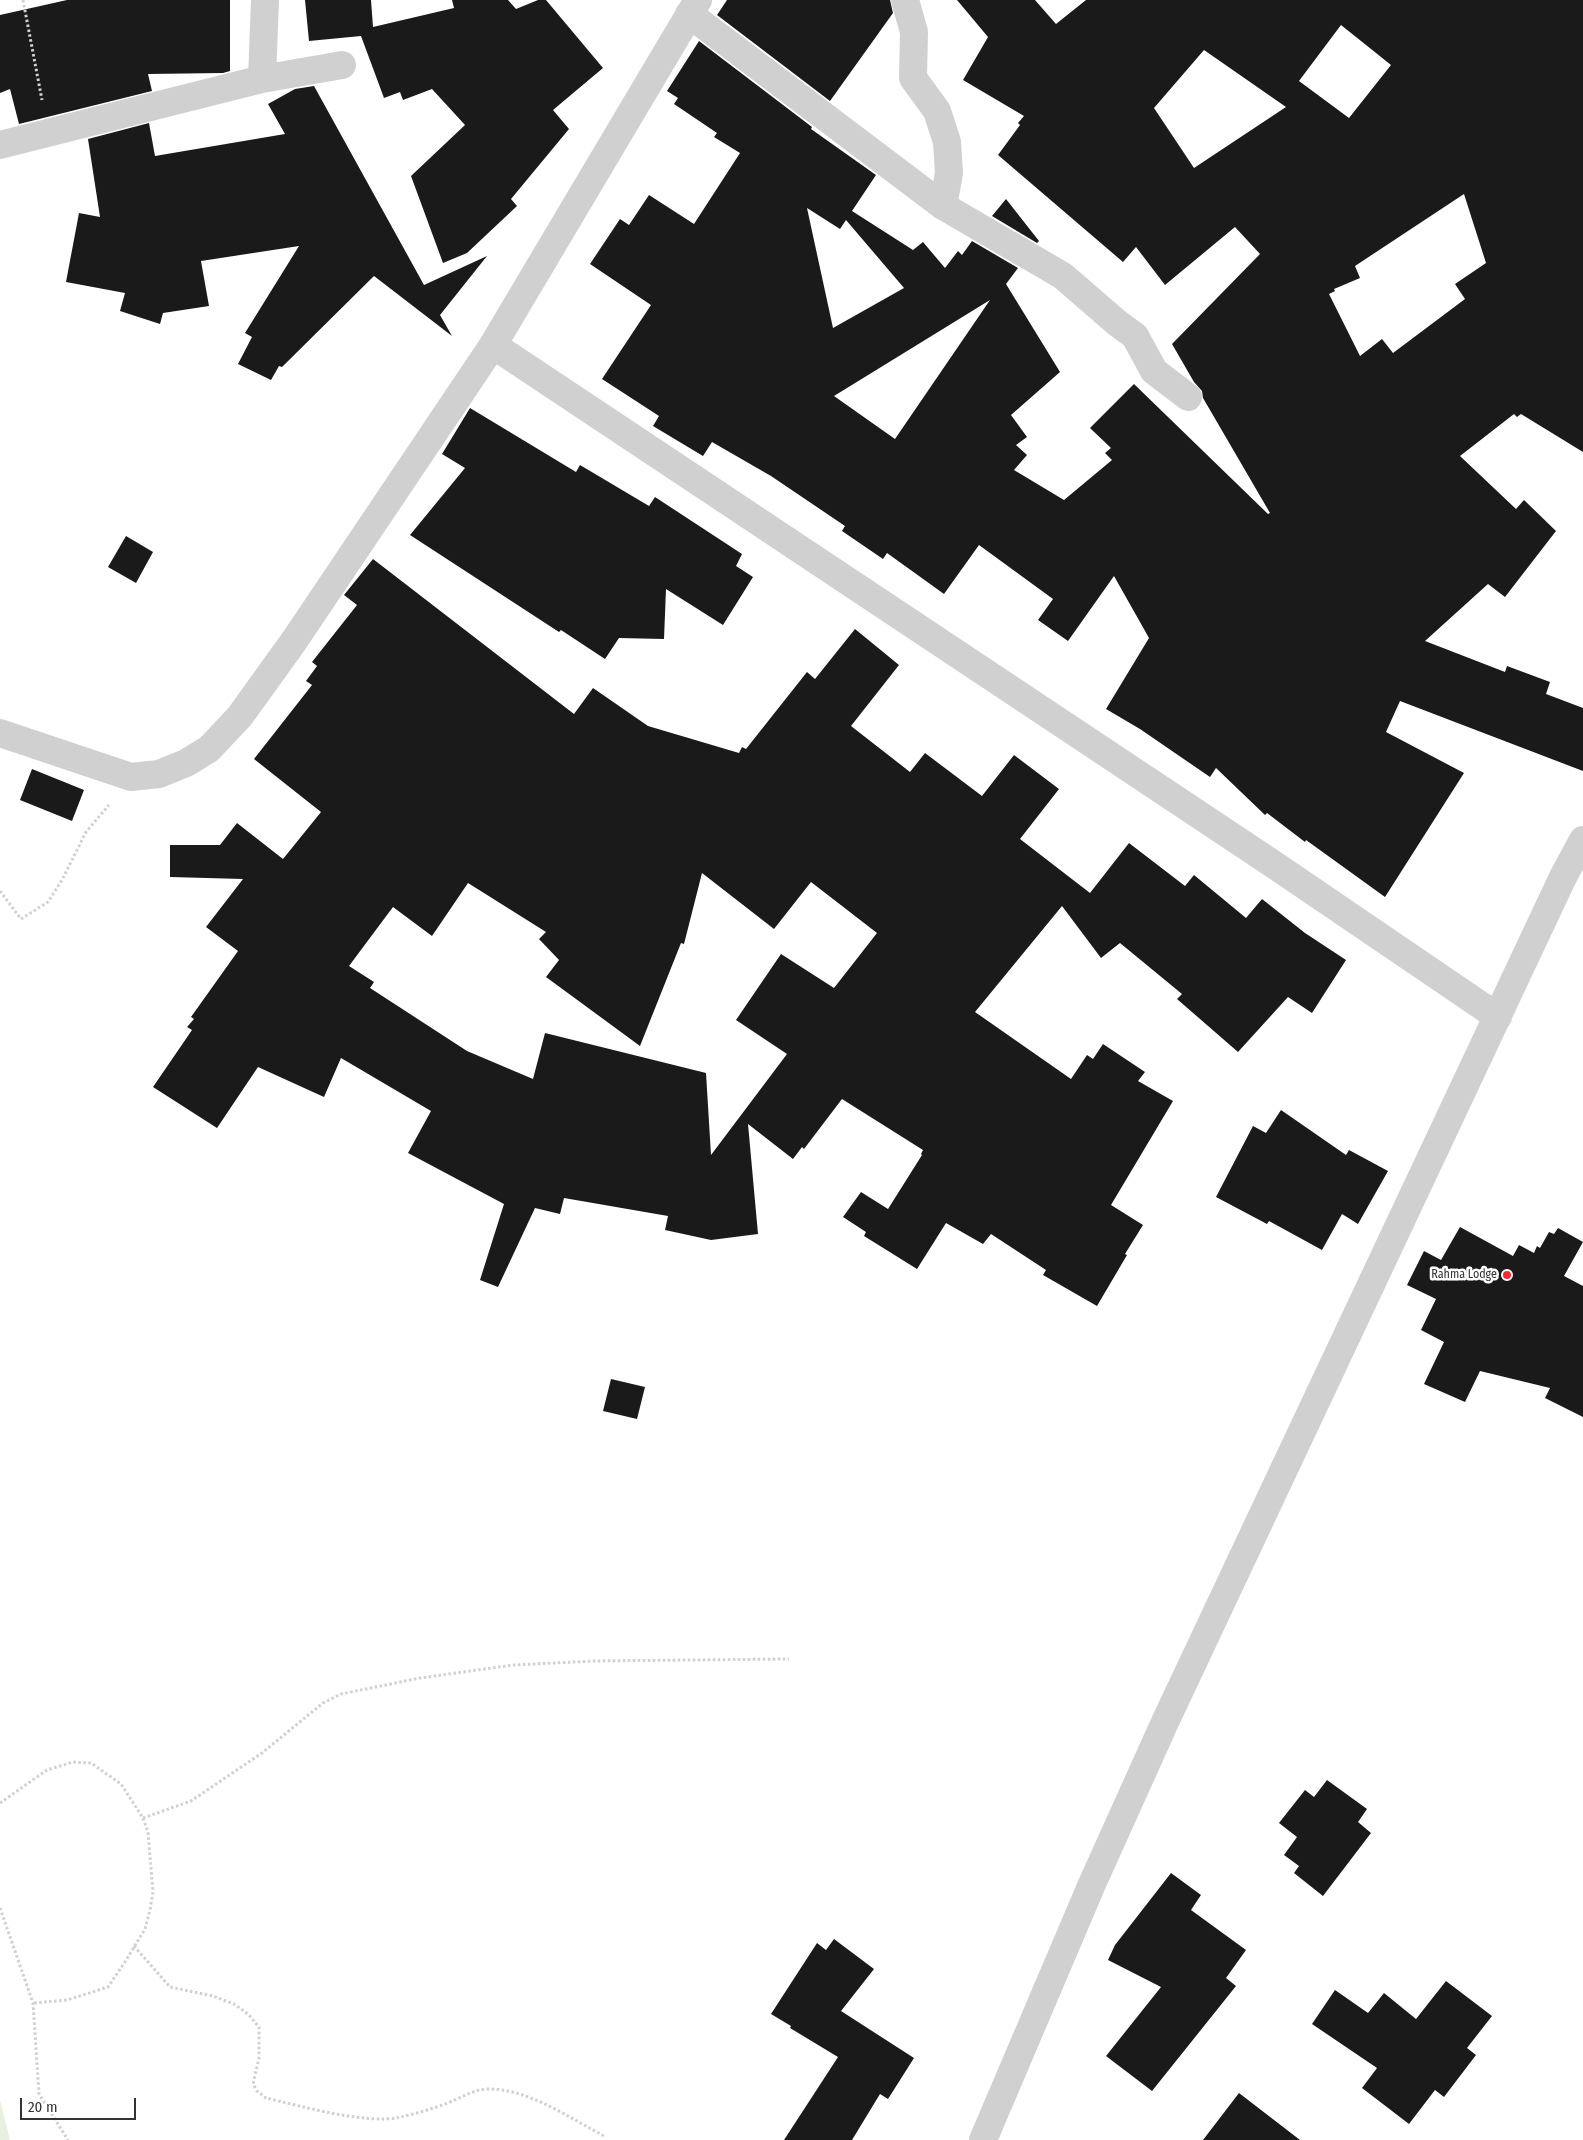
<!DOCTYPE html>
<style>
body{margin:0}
#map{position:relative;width:1583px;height:2140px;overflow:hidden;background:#fff;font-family:"Fira Sans Condensed",sans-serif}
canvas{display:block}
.scale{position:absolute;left:20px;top:2098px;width:116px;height:22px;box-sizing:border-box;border:2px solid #333;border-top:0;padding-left:6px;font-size:15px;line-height:18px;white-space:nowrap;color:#333;-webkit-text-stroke:4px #fff;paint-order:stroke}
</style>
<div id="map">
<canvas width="1583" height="2140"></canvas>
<div class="scale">20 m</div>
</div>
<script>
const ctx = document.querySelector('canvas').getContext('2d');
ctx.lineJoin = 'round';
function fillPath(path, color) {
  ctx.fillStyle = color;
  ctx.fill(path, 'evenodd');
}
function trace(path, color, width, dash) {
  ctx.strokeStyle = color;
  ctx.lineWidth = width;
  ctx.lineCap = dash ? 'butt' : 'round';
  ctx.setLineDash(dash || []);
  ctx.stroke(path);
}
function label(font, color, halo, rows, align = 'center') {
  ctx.font = font + ' "Fira Sans Condensed",sans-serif';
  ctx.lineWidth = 5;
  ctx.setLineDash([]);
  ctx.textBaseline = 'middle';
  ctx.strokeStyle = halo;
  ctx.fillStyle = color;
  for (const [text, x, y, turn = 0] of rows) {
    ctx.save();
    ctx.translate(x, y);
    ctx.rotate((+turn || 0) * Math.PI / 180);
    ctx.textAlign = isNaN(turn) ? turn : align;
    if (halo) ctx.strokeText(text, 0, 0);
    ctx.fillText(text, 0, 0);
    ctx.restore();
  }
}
fillPath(new Path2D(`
 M 0,2100 L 10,2140 L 0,2140 Z`), '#e9f0e0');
fillPath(new Path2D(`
 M 67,0 L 230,0 L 230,71 L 223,73 L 148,74 L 152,91 L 19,124 L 10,89 L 0,93 L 0,15 Z
 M 305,0 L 371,0 L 373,27 L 454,8 L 452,0 L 508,0 L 516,9 L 538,0 L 546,0 L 603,68 L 553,110 L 569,129 L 511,199 L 517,206 L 467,253 L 443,263 L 411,176 L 465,125 L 432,89 L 403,100 L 400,92 L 384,98 L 361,36 L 309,41 Z
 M 727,0 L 890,0 L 893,13 L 830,101 L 717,15 Z
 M 957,0 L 1035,0 L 1056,24 L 1086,0 L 1583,0 L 1583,452 L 1521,414 L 1517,417 L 1514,414 L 1460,456 L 1516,509 L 1524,500 L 1556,531 L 1505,597 L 1488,584 L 1425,641 L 1505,672 L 1507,666 L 1550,682 L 1546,694 L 1583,708 L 1583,771 L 1400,701 L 1386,732 L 1464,773 L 1385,897 L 1306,840 L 1305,842 L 1267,813 L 1265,815 L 1216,768 L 1210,777 L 1140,729 L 1106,709 L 1149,638 L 1114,576 L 1068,641 L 1038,620 L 1053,599 L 979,545 L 944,594 L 887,553 L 883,559 L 842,531 L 845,526 L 771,476 L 712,442 L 703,456 L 653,426 L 659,416 L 602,379 L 651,305 L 590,264 L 620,219 L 629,225 L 649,195 L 694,224 L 740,153 L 714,137 L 717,133 L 674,104 L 678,98 L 667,91 L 699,41 L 812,127 L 811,129 L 876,175 L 852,211 L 913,250 L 923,242 L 945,268 L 958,251 L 962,255 L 972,241 L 1018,268 L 1006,284 L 1060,372 L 1011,415 L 1027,437 L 1016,445 L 1027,455 L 1014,470 L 1064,500 L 1112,460 L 1105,453 L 1111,448 L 1090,428 L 1134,384 L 1268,514 L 1270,513 L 1203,398 L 1202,391 L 1194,382 L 1172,344 L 1260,254 L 1235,227 L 1165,285 L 1136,247 L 1123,262 L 998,155 L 1020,125 L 1018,123 L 1024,116 L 963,80 L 988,37 ZM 1341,25 L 1391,65 L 1349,118 L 1299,81 ZM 1204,50 L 1286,107 L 1194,168 L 1154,108 ZM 1464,194 L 1486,263 L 1455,284 L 1465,299 L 1393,353 L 1382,339 L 1360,356 L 1329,294 L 1335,291 L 1334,289 L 1360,278 L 1355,266 ZM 807,208 L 840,229 L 846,220 L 904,288 L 833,328 ZM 990,300 L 895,439 L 834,396 Z
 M 314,86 L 424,285 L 487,256 L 440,315 L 452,336 L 374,276 L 282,367 L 279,366 L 271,380 L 238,364 L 252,337 L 245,333 L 299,246 L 201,261 L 209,306 L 163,313 L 160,324 L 120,311 L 125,293 L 66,282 L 79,213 L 100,217 L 88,139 L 149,123 L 155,156 L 285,134 L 268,104 L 295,89 Z
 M 1006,199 L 1039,241 L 1037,243 L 992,216 Z
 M 470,408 L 576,472 L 580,465 L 649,506 L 655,497 L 742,554 L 736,566 L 753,577 L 723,625 L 666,589 L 664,639 L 619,638 L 605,659 L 561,630 L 559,632 L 410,535 L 465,468 L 442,454 Z
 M 126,536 L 153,552 L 136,583 L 108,567 Z
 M 373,559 L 574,714 L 593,688 L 648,726 L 739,753 L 742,747 L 746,749 L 807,672 L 815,679 L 855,629 L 899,665 L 851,726 L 910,772 L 925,753 L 982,796 L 1014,755 L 1059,789 L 1020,839 L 1090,893 L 1129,843 L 1185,886 L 1194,875 L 1246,918 L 1262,899 L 1305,933 L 1346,960 L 1312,1013 L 1288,997 L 1238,1052 L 1177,999 L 1182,994 L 1120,943 L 1101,958 L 1062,906 L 975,1012 L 1071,1079 L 1087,1055 L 1093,1059 L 1103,1044 L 1145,1072 L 1138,1081 L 1173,1101 L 1111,1205 L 1143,1225 L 1125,1254 L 1127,1255 L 1097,1306 L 1043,1275 L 1046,1270 L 991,1234 L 983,1244 L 946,1223 L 917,1269 L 864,1236 L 866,1232 L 843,1217 L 861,1192 L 888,1209 L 922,1155 L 921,1154 L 923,1150 L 842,1099 L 804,1149 L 802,1147 L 793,1159 L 748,1124 L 758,1234 L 711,1240 L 665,1230 L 668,1216 L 564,1198 L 560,1214 L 535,1208 L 498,1287 L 480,1280 L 504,1204 L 408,1153 L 431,1111 L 341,1058 L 324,1097 L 258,1067 L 217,1128 L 153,1087 L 192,1030 L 187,1027 L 194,1019 L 191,1017 L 238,951 L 206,927 L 243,879 L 170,877 L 170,845 L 220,845 L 237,823 L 283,859 L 321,812 L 254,759 L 312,685 L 306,681 L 317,666 L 312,662 L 357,605 L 344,595 ZM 702,873 L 774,929 L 811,882 L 877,933 L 834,988 L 781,954 L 736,1020 L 787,1054 L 711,1155 L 706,1073 L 545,1033 L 533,1079 L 467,1051 L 370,988 L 374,982 L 349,966 L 393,907 L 432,936 L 468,883 L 546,932 L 539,939 L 559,960 L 546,977 L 640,1046 L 681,943 L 684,944 Z
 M 32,769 L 84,790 L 72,821 L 20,800 Z
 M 1281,1110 L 1346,1155 L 1349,1150 L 1388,1171 L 1358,1224 L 1342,1214 L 1322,1250 L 1269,1221 L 1267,1224 L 1216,1197 L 1253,1126 L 1266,1133 Z
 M 1460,1227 L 1513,1256 L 1519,1245 L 1534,1253 L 1537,1246 L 1540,1248 L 1549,1232 L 1554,1234 L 1558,1228 L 1583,1242 L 1564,1276 L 1583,1286 L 1583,1417 L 1545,1398 L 1550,1388 L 1480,1371 L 1465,1402 L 1424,1384 L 1444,1342 L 1421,1330 L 1436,1299 L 1407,1285 L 1424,1251 L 1441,1260 Z
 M 611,1379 L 645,1387 L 637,1419 L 603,1411 Z
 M 1327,1780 L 1367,1809 L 1358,1822 L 1371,1833 L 1323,1896 L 1294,1873 L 1299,1866 L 1284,1855 L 1297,1837 L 1279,1823 L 1305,1790 L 1314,1797 Z
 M 1171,1873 L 1201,1895 L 1191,1910 L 1246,1950 L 1226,1978 L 1236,1986 L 1152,2091 L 1106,2056 L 1161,1987 L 1108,1960 L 1115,1945 Z
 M 834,1939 L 874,1969 L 841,2011 L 914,2058 L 888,2099 L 880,2094 L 852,2140 L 784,2140 L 838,2057 L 790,2028 L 791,2026 L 771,2014 L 817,1943 L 826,1950 Z
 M 1446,1981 L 1492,2016 L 1467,2048 L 1476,2055 L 1444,2097 L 1435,2090 L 1409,2124 L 1362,2088 L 1377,2068 L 1312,2024 L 1335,1990 L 1368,2013 L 1384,1993 L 1416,2019 Z
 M 1239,2093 L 1300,2140 L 1203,2140 Z`), '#1a1a1a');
trace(new Path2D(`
 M 23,0 L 42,100
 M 0,891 L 21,919 L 48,902 L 62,880 L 86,832 L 109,805
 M 0,1803 L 47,1770 L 73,1762 L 91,1763 L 121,1784 L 143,1818 L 148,1832 L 153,1892 L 150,1910 L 145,1929 L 125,1962 L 108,1987 L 67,2000 L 33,2003
 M 143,1818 L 191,1801 L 262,1753 L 323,1703 L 341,1694 L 420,1678 L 513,1665 L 593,1661 L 789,1659
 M 0,1908 L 33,2003 L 39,2094 L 68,2140
 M 134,1946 L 170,1987 L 213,1996 L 234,2004 L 249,2015 L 259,2027 L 259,2058 L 253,2084 L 257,2091 L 266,2098 C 301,2106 366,2125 401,2117 C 414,2114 432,2109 445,2104 C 460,2099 471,2090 487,2089 C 528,2088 571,2119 606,2137`), '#d0d0d0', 3, [2.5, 2.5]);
trace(new Path2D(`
 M 905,0 L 914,32 L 913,78 L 937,111 L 947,142 L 949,173 L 943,206
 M 689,14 L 943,206 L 1063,276 L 1116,322 L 1135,336 L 1154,371 L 1188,397
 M 262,79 L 265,0
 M 0,145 L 262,79 L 342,65
 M 493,345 L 1273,864 L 1498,1017
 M 0,733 L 131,777 L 159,774 L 186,763 L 209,749 L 240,716 L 294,641 L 493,345 L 698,0
 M 983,2140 L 1092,1884 L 1165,1722 L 1563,877 L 1583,840`), '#d0d0d0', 28);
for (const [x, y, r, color] of [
 [1507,1275,5,"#f72838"]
]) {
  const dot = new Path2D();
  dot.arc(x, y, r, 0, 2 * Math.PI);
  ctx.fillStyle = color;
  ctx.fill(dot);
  trace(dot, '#fff', 2);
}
label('12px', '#333', '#fff', [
 ["Rahma Lodge",1497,1275]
], 'right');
</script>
